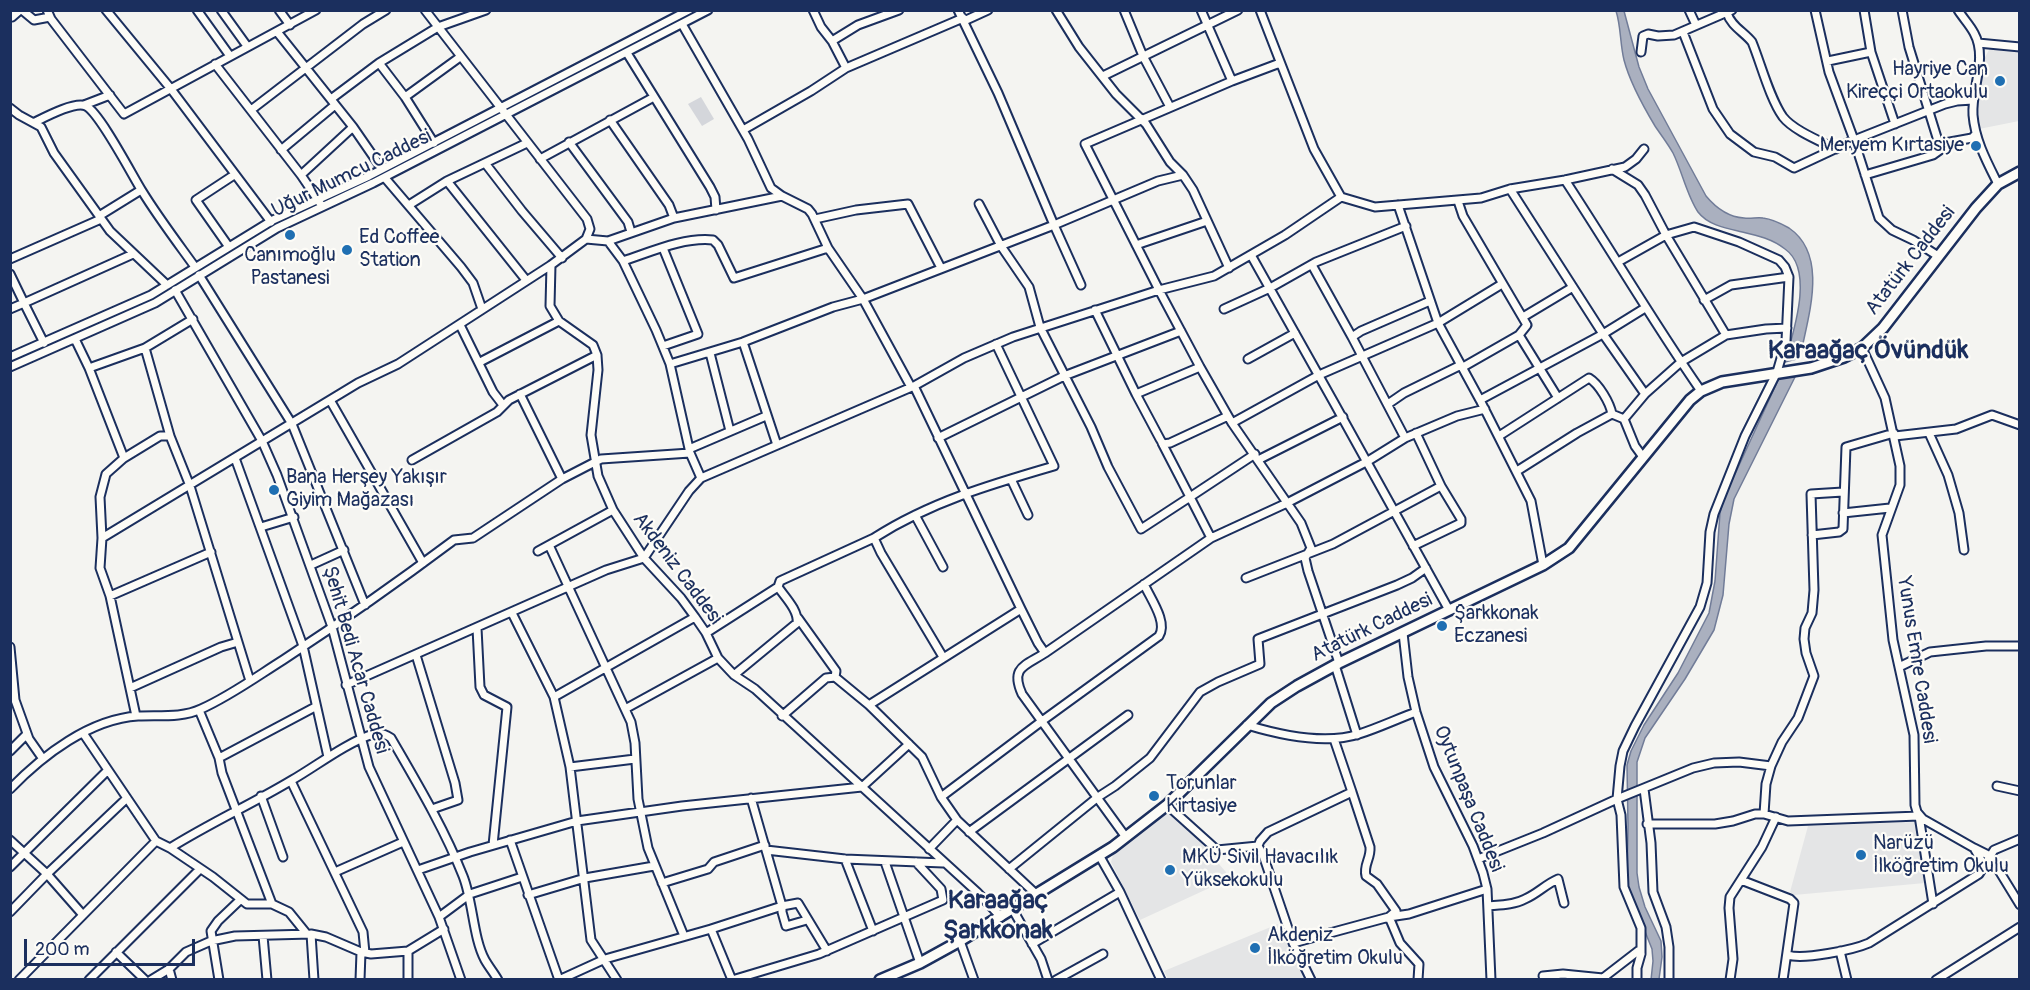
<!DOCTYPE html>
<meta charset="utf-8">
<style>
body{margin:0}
#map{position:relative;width:2030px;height:990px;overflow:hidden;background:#f4f4f1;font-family:Pangolin,sans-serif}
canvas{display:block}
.frame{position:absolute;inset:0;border:12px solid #1b2f5e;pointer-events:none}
.scale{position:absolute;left:24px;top:939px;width:171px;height:27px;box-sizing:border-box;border:3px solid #1b2f5e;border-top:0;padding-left:8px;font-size:18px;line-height:21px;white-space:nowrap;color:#1b2f5e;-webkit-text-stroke:4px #fdfcf7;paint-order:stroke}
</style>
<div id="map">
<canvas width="2030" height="990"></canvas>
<div class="frame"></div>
<div class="scale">200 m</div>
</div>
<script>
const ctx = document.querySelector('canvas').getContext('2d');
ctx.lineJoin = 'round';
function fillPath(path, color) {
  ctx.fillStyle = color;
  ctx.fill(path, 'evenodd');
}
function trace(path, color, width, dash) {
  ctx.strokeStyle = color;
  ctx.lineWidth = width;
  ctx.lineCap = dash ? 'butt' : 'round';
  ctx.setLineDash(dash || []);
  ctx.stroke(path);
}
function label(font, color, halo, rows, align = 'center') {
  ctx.font = font + ' Pangolin,sans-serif';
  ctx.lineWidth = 4.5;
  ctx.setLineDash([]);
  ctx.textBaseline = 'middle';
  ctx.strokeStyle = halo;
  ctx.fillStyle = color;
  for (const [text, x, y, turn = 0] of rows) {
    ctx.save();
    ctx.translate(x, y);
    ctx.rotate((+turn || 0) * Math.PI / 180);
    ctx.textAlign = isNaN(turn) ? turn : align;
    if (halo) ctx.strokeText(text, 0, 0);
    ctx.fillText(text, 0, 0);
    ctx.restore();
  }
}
fillPath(new Path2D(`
 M 1990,48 L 2019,49 L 2019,121 L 1979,129 L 1978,98 L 1984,59 Z
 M 1168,813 L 1183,822 L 1231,878 L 1140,920 L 1111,862 L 1115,849 Z
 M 1915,822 L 1918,823 L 1925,883 L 1794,895 L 1790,892 L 1808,826 Z
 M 1278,924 L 1305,979 L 1168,979 L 1164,971 Z`), '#e4e5e6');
fillPath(new Path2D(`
 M 701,97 L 714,119 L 702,126 L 688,104 Z`), '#d4d6db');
const water = new Path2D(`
 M 1616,11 L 1624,11 L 1639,67 L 1648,89 L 1706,196 C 1716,208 1728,217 1744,218 C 1751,219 1757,217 1763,218 C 1771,219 1782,224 1789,228 C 1830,256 1807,319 1800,358 L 1785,362 C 1793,333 1815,270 1785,249 C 1771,238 1755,235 1738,231 C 1724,228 1707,224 1698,212 C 1687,196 1682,171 1673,153 C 1668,144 1661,135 1655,126 C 1643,106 1630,83 1624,60 C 1620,44 1621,26 1616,11 Z
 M 1797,373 L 1734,499 L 1729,524 L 1723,595 L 1714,630 L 1685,679 L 1645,738 L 1637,762 L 1637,873 L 1639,887 L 1645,907 L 1661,941 L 1662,957 L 1659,979 L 1651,980 L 1653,961 L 1652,949 L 1630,894 L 1627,880 L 1628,825 L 1627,765 L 1631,751 L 1644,725 L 1678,673 L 1709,613 L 1715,581 L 1720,513 L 1724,498 L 1780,376 Z`);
fillPath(water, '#aab0bf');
trace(water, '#717c98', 1.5);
const minor = new Path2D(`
 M 22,10 L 34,20 L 50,17
 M 47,10 L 51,19 L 124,114 L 316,10
 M 106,10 L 171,89 L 271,222
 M 197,10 L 230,56
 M 221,10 L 247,46
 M 279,10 L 290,25
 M 425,10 L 587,219 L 590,229 L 586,239 L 551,265 L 550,306 L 559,321 L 593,345 L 597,355 L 598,370 L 591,435 L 598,476 L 613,510 L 644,558 L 681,598 L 695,617 L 706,633 L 718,658 L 734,675 L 755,689 L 977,892 L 1001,917
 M 813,10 L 821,27 L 832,41 L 858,25 L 899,10
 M 958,10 L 998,93 L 1054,225 L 1158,181 L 1183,175
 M 1056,10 L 1079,47 L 1116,94 L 1146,124 L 1170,162 L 1183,175 L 1193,190 L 1229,268
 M 1124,10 L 1143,56 L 1170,107
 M 1201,10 L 1232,81
 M 1260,10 L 1314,149 L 1341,197 L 1375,207 L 1481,198 L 1510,189 L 1565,180 L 1625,167 L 1636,159 L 1644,149
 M 1689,10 L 1696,25
 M 1815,10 L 1829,72 L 1854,140 L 1879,218 L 1892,230 L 1913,240 L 1938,256
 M 1864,10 L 1871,52 L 1895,124
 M 1902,10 L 1909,47 L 1939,144
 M 1958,10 C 1963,18 1970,25 1974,33 C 1988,58 1971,89 1973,115 C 1975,140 1987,162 1998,184
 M 1727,13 C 1731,26 1744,32 1752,42 C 1761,64 1770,99 1783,117 C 1793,130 1820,141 1836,149
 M 12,17 L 20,10
 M 964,21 L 988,10
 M 682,24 L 748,139 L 771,188 L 782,196
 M 1683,32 L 1713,109 L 1730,134 L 1754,152 L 1775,157 L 1794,168 L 1854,140 L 1945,104 L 1957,101 L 1973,100
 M 278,33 L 353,127 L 382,169
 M 1978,43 L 2020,47
 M 1641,52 L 1643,36 L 1648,34 L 1658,36 L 1674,35 L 1732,10
 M 627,53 L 710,187 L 715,197 L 716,210
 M 1828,61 L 1871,52
 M 1280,63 L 1232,81 L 1085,144 L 1159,290 L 1200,367 L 1232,423 L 1301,523 L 1311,548 L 1305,558 L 1308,571 L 1339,663
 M 215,64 L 301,175 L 320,203
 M 846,68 L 963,18
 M 1103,76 L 1238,10
 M 405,97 L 460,57
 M 331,99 L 379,63
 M 84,105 L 110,95
 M 10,108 L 19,115 L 41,127 L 54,153 L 110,231 L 167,285
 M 251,110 L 363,24 L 386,10
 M 610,120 L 669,205 L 674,218
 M 35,122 C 45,117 75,101 86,106 C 100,113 132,175 142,191 C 158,217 177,242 195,267
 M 743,130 L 811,91 L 846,68 L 832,41
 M 569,142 L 628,222 L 631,232
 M 434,143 L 405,97 L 379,63 L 438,27 L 486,10
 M 281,150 L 335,105
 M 540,159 L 654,97
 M 485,163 L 522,211 L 562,258
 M 1612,169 L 1638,185 L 1645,195 L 1666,235 L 1726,335
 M 301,175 L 353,127
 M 1865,175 L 1933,155 L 1940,150 L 1939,144 L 1972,138 L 1976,134
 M 385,178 L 461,267 L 473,283 L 482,309
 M 1565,180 C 1611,250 1653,322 1701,391
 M 447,181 L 526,280
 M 1510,189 L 1603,334 L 1645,394
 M 1458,201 L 1463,216 L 1527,325 L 1519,335 L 1463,367
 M 979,204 L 1001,246 L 1029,287 L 1040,327 L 1091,427 L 1108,467 L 1141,529 L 1190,497 L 1162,443
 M 409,205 L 447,181 L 527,143
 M 1398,205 L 1438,323 L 1480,400 L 1531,501 L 1543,565
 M 99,216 L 141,190
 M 815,219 L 856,210 L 908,204 L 941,268
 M 1666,235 L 1694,227 L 1739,242 L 1779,260 L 1785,267 L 1789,277 L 1731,285 L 1704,300
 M 586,239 L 608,241 L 623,261 L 656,330 L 670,364 L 690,453 L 701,478
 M 608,241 L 674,218 L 782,196 L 808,209 L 812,214 L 828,248 L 863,299 L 911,387
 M 1136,245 L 1207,221
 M 229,247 L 196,200 L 234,175
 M 1251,255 C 1318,373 1383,491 1449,610
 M 10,259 L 101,219
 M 623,261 C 651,252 683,237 713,240 L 718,245 L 734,278 L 828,248
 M 1618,262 L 1666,235
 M 1312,265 L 1352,337
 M 10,274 L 24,303 L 133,254
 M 199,275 L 292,424 L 365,605
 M 175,290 L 262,441 L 277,475 L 332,627 L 369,767 L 439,917 L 461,980
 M 10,309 L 24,303 L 44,343
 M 1224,309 L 1270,288 L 1316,262 L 1406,226
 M 1095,310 L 1136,394
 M 1523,317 L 1573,287
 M 460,325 L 493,392 L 503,405
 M 1519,335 L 1558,398
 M 75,339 L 89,368 L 124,458 L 160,436 L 170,436 L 190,486 L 250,681
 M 743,342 L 777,445
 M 663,346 L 698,334 L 663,248
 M 145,348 L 170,436
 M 1862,348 L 1885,398 L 1900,466 L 1900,485 L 1882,535 L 1893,640 L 1914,735 L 1915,805 L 1917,812 L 1923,819 L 1974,848
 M 710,353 L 730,431
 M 10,357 L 151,295 L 273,220 L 369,176 L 689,10
 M 1248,359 L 1295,333
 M 480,362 L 559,321
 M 670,364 L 743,342 L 833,307 L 863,299 L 1054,225 L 1081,285
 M 10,367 L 155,303 L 277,228 L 373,183 L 708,10
 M 1200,367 L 1136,394 L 1160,439 L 1163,444 L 1170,443 L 1228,416
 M 89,368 L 145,348 L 193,319
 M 914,386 L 1021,609 L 1038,643 L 1045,653 C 1025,666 1010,667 1022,694 L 1125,836
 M 520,394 L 562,479
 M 330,400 L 423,563
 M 1480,400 L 1603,334 L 1645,308
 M 1388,404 L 1404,393 L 1461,365
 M 1624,419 L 1645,394 L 1681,362 L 1726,335 L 1766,329 L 1787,328
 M 1232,423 L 1319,375 L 1438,323 L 1502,284
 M 1929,433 L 1948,475 L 1959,513 L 1964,550
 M 1499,436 L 1589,378 C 1599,384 1610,403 1612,414
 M 1895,436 L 1956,429 L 1992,415 L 2020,425
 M 938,438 L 1064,376 L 1181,331
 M 1405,438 L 1352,337 L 1361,331 L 1430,301
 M 689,449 L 766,416
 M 1255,454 L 1190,497 L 1211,538 L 1287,503 L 1368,461 L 1405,438 L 1457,416 L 1485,409
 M 235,458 L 303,646 L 328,757
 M 412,460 L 497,412 L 509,400 L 597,355
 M 1258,460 L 1343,417
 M 1517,471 L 1577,433 L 1612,414 L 1624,419 L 1635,446 L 1643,457
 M 1011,479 L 1028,515
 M 613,510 L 549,545 L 631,722 L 635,743 L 638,799 L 648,848 L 684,936
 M 1843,513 L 1890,508
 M 915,515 L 943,567
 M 261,527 L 294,517
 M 1812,535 L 1839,532 L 1843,529 L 1846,447 L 1894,433
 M 102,538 L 100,497 L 106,474 L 124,458
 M 1413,546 L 1461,523 L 1461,519 L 1441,486 L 1416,433
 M 538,551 L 549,545
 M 311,565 L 344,550
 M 1246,578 L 1333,544 L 1441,486
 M 110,596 L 211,552
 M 512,613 L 554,697 L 570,767 L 591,940 L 617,980
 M 798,618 L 836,671 L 835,677
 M 477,628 L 480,687 L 484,695 L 507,707 L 493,845
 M 706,633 L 778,587 L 780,581 L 874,538
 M 1403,633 L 1408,677 L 1416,712 L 1434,767 L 1473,846 L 1483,873 L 1487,889 L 1491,980
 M 10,647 L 15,700 L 29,739 L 43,759
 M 1045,653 L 1211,538
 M 416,655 L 455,783 L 458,800 L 432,809
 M 943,657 L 881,553 L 874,538 C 930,502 992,484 1054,466 L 996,344
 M 1335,665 L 1357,735
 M 1899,667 L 1930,652 L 1986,646 L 2020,646
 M 734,675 L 797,623 C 799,611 785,597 778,587
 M 346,685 L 606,570 L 644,558 L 689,491 L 701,478 L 914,386 L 964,358 L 1013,337 L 1159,290 L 1214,276 L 1285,235 L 1341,197
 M 130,688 L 221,647 L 238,642
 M 554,697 L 695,617
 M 869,705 L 1021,609
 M 625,709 L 718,658
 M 199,710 L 219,758
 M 136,716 L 110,596 L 100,568 L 102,538 L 358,383 L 398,364 L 551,265
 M 782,716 L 826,678 L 835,677 L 869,705 L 922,757 L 941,797 L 957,820 L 1037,895
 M 1247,725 C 1280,735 1325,745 1359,734 C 1378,728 1397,719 1416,712
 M 83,733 L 156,841 L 170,848 L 213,877 L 247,904 L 272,904 L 289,912 L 306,933
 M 10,751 L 27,734
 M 570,767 L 635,759
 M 291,781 L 363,932 L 365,953
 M 1997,786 L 2020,791
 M 10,789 C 43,755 90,719 138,716 C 159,715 182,718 201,709 C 230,696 256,677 283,660 C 341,622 398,582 454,540 L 473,538 L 562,479 L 595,462 L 601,459 L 690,453
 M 1644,789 L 1651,843 L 1653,892 L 1666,927 L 1669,947 L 1669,980
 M 1352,792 L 1370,847 C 1371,859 1363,865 1366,876 L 1377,884 L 1396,911 L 1389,917 L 1400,943 L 1419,964 L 1418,980
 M 261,796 L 283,857
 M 941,797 L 1042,721 L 1159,636 C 1168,622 1150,598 1144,584
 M 751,798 L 782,906 L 798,903 L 827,951
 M 1167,805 L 1217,850 L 1258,846 L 1263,855 L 1293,943 L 1311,980
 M 1764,814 L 1766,784 L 1771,766 L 1782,742 L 1798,718 L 1814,676 L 1806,653 L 1804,639 L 1805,628 L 1812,613 L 1814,590 L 1811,494 L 1843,492
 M 1647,824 L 1715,824 L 1733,821 L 1755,814 L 1764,814 L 1788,821 L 1919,816 L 1933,904
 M 969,832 L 1128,715
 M 10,840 L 47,874 L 83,915
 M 510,840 L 559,980 L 605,959 L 711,929 L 732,980
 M 1258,846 L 1260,841 L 1268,832 L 1352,792 L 1334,739
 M 170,848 C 210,823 252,804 292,780 C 318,765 344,744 373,734 C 380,732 385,734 391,738 C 417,783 444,828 463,876 C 473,901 473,938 485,960 C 489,967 494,973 498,980
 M 929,849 L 957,820
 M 766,850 L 845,859 L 943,863
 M 1099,855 L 1120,892 L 1161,980
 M 845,859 L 873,931
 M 1478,859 L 1543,833 L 1617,799 L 1693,768 L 1714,763 L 1739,762 L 1771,766
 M 885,862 L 920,963
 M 10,867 L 107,771
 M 1985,867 L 1974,848 L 1990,856 L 2020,905
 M 1009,869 L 1098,797 L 1115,786 L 1150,758 L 1200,692 L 1218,682 L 1260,664 L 1258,639 L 1397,585 L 1412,578 L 1426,568
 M 418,870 L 470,852 L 577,821 L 682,806 L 862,787 L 909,744
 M 335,872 L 403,842
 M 1741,880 L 1790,899 L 1794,903 L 1783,980
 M 662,883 L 708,869 L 714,862 L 765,845
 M 528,895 L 585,878 L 654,866
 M 272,904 L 222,773 L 219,758 L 315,707
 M 1488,906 C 1500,905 1514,905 1525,899 C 1537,894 1546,884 1558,879 L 1564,903
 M 1013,910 L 1041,959 L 1048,980
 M 10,912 L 47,874 L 126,799
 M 439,917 L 470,894 L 522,877
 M 711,929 L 782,906 L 782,912 L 786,926 L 807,920
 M 311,934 L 314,980
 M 263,936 L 267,980
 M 960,941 L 974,980
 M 1293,943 L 1389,917 L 1409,914 L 1487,889
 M 1032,944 L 1120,892
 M 1840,951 L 1847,980
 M 116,952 L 145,980
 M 1788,955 C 1803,960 1853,950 1869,943 L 1979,874 L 1994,850 L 2020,839
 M 169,969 L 172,980
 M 1543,976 L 1563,974 L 1603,978 L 1638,951 L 1641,954
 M 19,980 L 156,841
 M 89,980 L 200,869
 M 151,980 L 169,969 L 186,952 L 211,941 L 235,936 L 311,934 L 326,937 L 361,952 L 371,954 L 408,951 L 444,929
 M 219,980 L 211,931 L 218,921 L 240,900
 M 360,980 L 361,952
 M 408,980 L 408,951
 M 732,980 L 819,954 L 943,900 L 941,889 L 916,862
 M 1056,980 L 1103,954
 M 1637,980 L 1637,968 L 1641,954 L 1641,928 L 1624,887 L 1621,815 L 1617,799 L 1620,766 L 1623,751 L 1635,726 L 1700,607 L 1707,583 L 1710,532 L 1714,514 L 1745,436 L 1777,372 L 1786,341 L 1789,277
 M 1730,980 L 1733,959 L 1729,908 L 1730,897 L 1762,847 L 1776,817
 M 1936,980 L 2020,927`);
const major = new Path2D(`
 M 880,980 L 920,963 L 960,941 L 1113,847 L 1167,805 L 1271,703 L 1297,686 L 1339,663 L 1543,565 L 1569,548 L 1690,400 L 1701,391 L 1722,382 L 1811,368 L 1844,357 L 1862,348 L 1883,328 L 1976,208 L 1998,184 L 2020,172`);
trace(minor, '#1b2f5e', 11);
trace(major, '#1b2f5e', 14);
trace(minor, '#fdfcf7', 7);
trace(major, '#fdfcf7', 9);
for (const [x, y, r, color] of [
 [2000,81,6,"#1f6fb2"],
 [1976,146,6,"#1f6fb2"],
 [290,235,6,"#1f6fb2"],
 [347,250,6,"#1f6fb2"],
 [274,490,6,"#1f6fb2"],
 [1442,626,6,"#1f6fb2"],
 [1154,796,6,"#1f6fb2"],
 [1861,855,6,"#1f6fb2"],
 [1170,870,6,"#1f6fb2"],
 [1255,948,6,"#1f6fb2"]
]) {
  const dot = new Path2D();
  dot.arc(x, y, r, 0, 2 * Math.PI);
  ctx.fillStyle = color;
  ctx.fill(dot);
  trace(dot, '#fdfcf7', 2);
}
label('20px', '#1b2f5e', '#fdfcf7', [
 ["Hayriye Can",1988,70,"right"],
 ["Kireççi Ortaokulu",1988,93,"right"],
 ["Meryem Kırtasiye",1964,146,"right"],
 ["Ed Coffee",359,238],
 ["Station",359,261],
 ["Canımoğlu",290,256,"center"],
 ["Pastanesi",290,279,"center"],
 ["Bana Herşey Yakışır",286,478],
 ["Giyim Mağazası",286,501],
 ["Şarkkonak",1454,614],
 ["Eczanesi",1454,637],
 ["Torunlar",1166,784],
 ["Kirtasiye",1166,807],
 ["Narüzü",1873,844],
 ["İlköğretim Okulu",1873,867],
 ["MKÜ Sivil Havacılık",1182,858],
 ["Yüksekokulu",1182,881],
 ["Akdeniz",1267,936],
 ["İlköğretim Okulu",1267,959]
], 'left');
label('20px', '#1b2f5e', '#fdfcf7', [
 ["Uğur Mumcu Caddesi",352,174,-26],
 ["Atatürk Caddesi",1911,261,-52],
 ["Akdeniz Caddesi",677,569,53],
 ["Atatürk Caddesi",1372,628,-26],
 ["Şehit Bedi Acar Caddesi",355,660,74],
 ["Yunus Emre Caddesi",1916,660,81],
 ["Oytunpaşa Caddesi",1468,799,68]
]);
label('bold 26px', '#1b2f5e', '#fdfcf7', [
 ["Karaağaç Övündük",1868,351],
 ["Karaağaç",998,901],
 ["Şarkkonak",998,931]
]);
</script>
